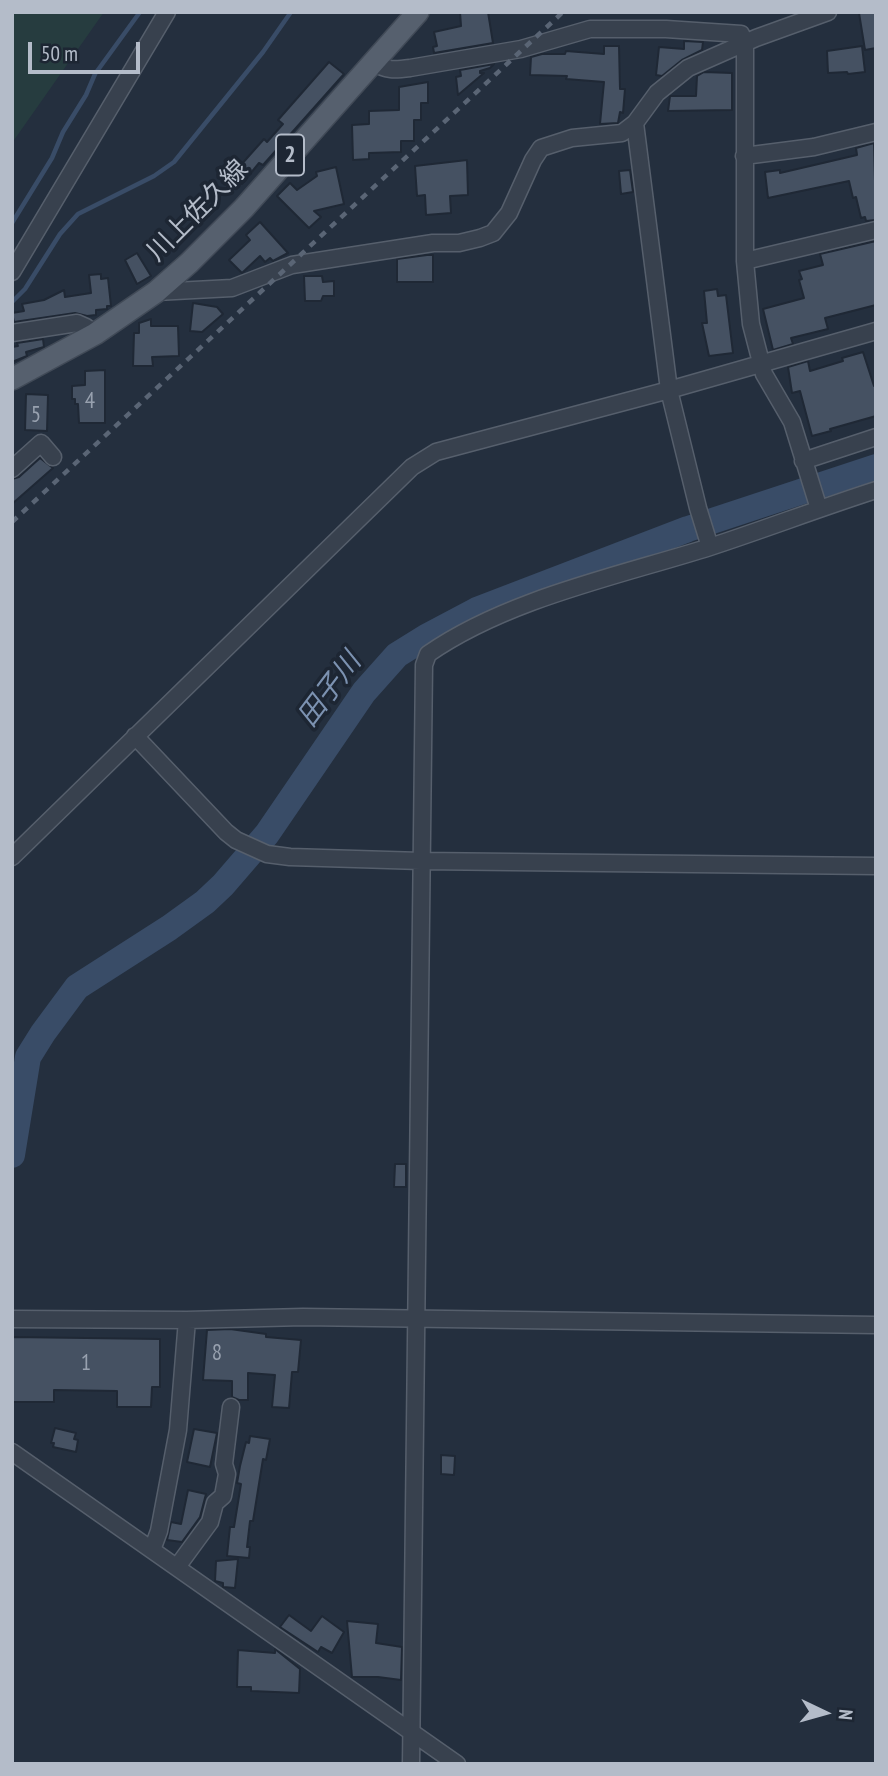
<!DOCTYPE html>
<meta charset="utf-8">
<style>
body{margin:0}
#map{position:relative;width:888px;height:1776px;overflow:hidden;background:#242f3e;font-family:"PT Sans Narrow",sans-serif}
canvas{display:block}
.frame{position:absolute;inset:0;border:14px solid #b4bcc9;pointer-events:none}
.north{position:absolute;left:790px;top:1678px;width:70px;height:70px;-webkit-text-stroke:5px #1d2633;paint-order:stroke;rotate:95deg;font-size:19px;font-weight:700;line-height:28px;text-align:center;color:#b4bcc9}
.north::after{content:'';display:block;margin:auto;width:24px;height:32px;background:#b4bcc9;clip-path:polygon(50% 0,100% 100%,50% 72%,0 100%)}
.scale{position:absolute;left:28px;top:42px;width:112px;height:32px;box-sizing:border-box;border:4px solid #b4bcc9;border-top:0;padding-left:9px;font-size:21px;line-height:24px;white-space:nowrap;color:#b4bcc9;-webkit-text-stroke:5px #1d2633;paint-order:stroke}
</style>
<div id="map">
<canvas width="888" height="1776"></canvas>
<div class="frame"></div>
<div class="north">N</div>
<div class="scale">50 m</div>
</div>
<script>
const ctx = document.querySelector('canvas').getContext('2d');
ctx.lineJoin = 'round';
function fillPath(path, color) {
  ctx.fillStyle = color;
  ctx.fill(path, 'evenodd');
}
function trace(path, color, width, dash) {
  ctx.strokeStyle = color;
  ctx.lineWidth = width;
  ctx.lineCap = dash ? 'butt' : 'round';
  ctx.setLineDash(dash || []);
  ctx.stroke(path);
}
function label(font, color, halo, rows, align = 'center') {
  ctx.font = font + ' "PT Sans Narrow","Noto Sans JP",sans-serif';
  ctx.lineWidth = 7;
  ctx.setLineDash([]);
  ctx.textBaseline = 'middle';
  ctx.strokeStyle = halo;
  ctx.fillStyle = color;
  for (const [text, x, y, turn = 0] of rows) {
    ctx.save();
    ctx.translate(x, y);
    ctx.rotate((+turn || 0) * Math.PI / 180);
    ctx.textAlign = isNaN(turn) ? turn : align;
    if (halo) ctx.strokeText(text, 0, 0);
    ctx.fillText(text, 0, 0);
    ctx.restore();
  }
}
fillPath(new Path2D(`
 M 12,12 L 104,12 L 12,143 Z`), '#263c3f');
trace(new Path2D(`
 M 12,223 L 52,158 L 63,132 L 86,95 L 95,74 L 140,12
 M 12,302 L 25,289 L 60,234 L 78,214 L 154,176 L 174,162 L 263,52 L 291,12`), '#394c67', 4.5);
trace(new Path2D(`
 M 12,1155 L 28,1057 L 43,1033 L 77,987 L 169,928 L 205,902 L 223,885 L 267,834 L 364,692 L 397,655 L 426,637 L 477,610 L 688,529 L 876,467`), '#394c67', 26);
const building = new Path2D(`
 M 460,12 L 488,12 L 493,43 L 434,53 L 433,47 L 437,46 L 434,32 L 461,26 Z
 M 876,12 L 876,48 L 865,50 L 859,13 Z
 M 684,41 L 703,42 L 702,50 L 682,60 L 662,76 L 656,75 L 659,47 L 684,49 Z
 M 604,46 L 619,46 L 620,89 L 625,89 L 623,113 L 620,112 L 618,123 L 600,124 L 604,82 L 566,79 L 567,76 L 530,75 L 531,57 L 542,54 L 565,54 L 566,51 L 604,54 Z
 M 862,46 L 865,72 L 848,74 L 847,72 L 828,73 L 827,51 Z
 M 329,62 L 344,74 L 263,165 L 259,163 L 242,184 L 232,175 L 264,139 L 267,142 L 283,124 L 278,120 Z
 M 494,64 L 490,68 L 480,71 L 480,73 L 484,73 L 458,95 L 456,77 L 461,76 L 460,70 Z
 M 704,72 L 732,73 L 732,110 L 668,111 L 670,96 L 696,96 L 697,76 Z
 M 428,82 L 428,103 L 421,103 L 421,120 L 414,120 L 414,141 L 401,141 L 401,152 L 369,153 L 369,159 L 353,160 L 352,125 L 369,124 L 369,111 L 399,110 L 399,87 Z
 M 874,143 L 876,220 L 866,221 L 865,217 L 861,218 L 856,197 L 853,198 L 849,181 L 768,198 L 765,172 L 780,170 L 780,173 L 857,155 L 856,148 Z
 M 467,160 L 468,195 L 450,196 L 451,213 L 426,215 L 425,195 L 417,196 L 415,166 Z
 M 336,167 L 344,204 L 314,211 L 321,217 L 309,228 L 277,196 L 290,183 L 297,190 L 317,176 L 316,172 Z
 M 630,170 L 633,192 L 621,194 L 619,171 Z
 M 260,222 L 288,253 L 273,261 L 270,258 L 265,262 L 260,256 L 242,273 L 229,260 L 250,240 L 246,235 Z
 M 876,241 L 876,305 L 825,318 L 828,329 L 791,338 L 793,344 L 773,350 L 763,309 L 804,298 L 799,280 L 802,279 L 799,271 L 823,265 L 820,254 Z
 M 137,253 L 151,276 L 137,284 L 125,260 Z
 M 427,255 L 433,255 L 433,282 L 397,282 L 397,259 Z
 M 101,274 L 101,279 L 108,278 L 111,306 L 107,306 L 107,309 L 96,310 L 96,315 L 87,316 L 75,313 L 14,322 L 12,313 L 24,311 L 22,304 L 44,300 L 64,290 L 65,297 L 91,293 L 89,275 Z
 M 304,276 L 322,276 L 323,282 L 334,281 L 334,296 L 323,296 L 321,301 L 305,301 Z
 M 717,289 L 718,296 L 726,295 L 733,353 L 709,356 L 702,323 L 707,323 L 704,291 Z
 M 193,303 L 217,307 L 223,314 L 202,332 L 190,331 Z
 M 151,319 L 151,326 L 178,326 L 179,356 L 152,357 L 153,366 L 133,366 L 134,333 L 139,333 L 139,323 Z
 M 43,339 L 44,347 L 26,352 L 27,356 L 12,362 L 12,347 L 18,346 L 17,343 Z
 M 863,352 L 874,386 L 876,385 L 876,416 L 830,429 L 831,431 L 812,436 L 800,391 L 792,393 L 788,367 L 808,361 L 810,371 L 843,361 L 842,358 Z
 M 105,370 L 105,423 L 79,423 L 78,404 L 75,404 L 75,399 L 72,399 L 72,386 L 85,385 L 85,371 Z
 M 26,394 L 48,395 L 47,431 L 25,430 Z
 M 40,458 L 53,468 L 12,504 L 12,479 L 19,477 Z
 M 395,1164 L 406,1164 L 406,1187 L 394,1187 Z
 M 230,1329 L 266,1334 L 266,1337 L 301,1340 L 298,1372 L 292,1372 L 289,1408 L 272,1407 L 275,1375 L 248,1373 L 248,1400 L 239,1400 L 232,1397 L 232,1381 L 203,1380 L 207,1330 Z
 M 12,1337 L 160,1339 L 160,1387 L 152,1387 L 151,1407 L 117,1407 L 117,1391 L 54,1390 L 54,1402 L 12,1402 Z
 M 55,1428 L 76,1433 L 74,1439 L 78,1440 L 76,1452 L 53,1447 L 54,1443 L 51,1443 Z
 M 194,1429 L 217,1433 L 210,1467 L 187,1462 Z
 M 250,1436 L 270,1439 L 266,1460 L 263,1459 L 253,1521 L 250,1521 L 247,1547 L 250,1547 L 249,1558 L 227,1556 L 230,1527 L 234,1527 L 241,1484 L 237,1483 L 240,1466 L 246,1442 L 249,1443 Z
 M 441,1455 L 455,1456 L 454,1475 L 441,1474 Z
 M 188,1490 L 206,1494 L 200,1517 L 182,1542 L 167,1540 L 171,1522 L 181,1524 Z
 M 238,1559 L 235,1588 L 223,1587 L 223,1583 L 215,1581 L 216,1561 Z
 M 289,1615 L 311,1631 L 322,1616 L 344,1632 L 332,1653 L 321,1647 L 318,1652 L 280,1627 Z
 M 347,1621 L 378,1624 L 376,1643 L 402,1647 L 401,1680 L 378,1677 L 352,1677 Z
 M 275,1649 L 300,1669 L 299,1693 L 251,1691 L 251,1687 L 237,1687 L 238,1650 L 275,1653 Z`);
fillPath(building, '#455162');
trace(building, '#1f2835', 2);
const minor = new Path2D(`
 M 373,62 C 386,71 395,70 410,68 L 521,49 L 590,29 L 666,29 L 741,34 L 745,42 L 745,261 L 751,324 L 764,374 L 792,422 L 819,509
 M 635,123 L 669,390 L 698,508 L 710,547
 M 744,156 L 814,147 L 876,132
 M 745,261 L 876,230
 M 12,272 L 167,12
 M 156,292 L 232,288 L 292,265 L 433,243 L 459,243 L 480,238 L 493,233 L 509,213 L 533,160 L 541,148 L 572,138 L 622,133 L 635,123 L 657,93 L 688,68 L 756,38 L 828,12
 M 12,333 L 77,323 L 86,327 L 95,334
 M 803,461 L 876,437
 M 12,469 L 41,443 L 53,457
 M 135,736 L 226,832 L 236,840 L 267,854 L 290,857 L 421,861 L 876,866
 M 12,857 L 412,467 L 436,452 L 669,390 L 876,331
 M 12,1319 L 187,1320 L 303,1317 L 876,1325
 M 12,1452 L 457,1764
 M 152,1550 L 159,1531 L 178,1430 L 187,1320
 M 177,1567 L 210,1522 L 215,1503 L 223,1496 L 227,1474 L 224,1464 L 231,1407
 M 411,1764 L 424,665 L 428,654 C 507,599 618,576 710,547 C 765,529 820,508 876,490`);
const major = new Path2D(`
 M 12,379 L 95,334 L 156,292 L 189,263 L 244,208 L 418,12`);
trace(minor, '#565f6c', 19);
trace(major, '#414a57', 24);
trace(minor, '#38414e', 16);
trace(major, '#56606e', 21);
trace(new Path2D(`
 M 12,522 L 563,12`), '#5a6575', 4.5, [7, 7]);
label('23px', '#98a1af', null, [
 ["4",90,401],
 ["5",36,415],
 ["8",217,1353],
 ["1",86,1363]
]);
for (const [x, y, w] of [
 [290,155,28]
]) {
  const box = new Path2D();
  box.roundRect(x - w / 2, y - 20.5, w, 41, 5);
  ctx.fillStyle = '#1d2633';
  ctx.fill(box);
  trace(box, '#b4bcc9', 2);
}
label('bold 24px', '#b4bcc9', null, [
 ["2",290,155]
]);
label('26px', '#b4bcc9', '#1d2633', [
 ["川上佐久線",198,211,-45]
]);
label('italic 28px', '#7c92b1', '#1d2633', [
 ["田子川",330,690,-53]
]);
</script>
